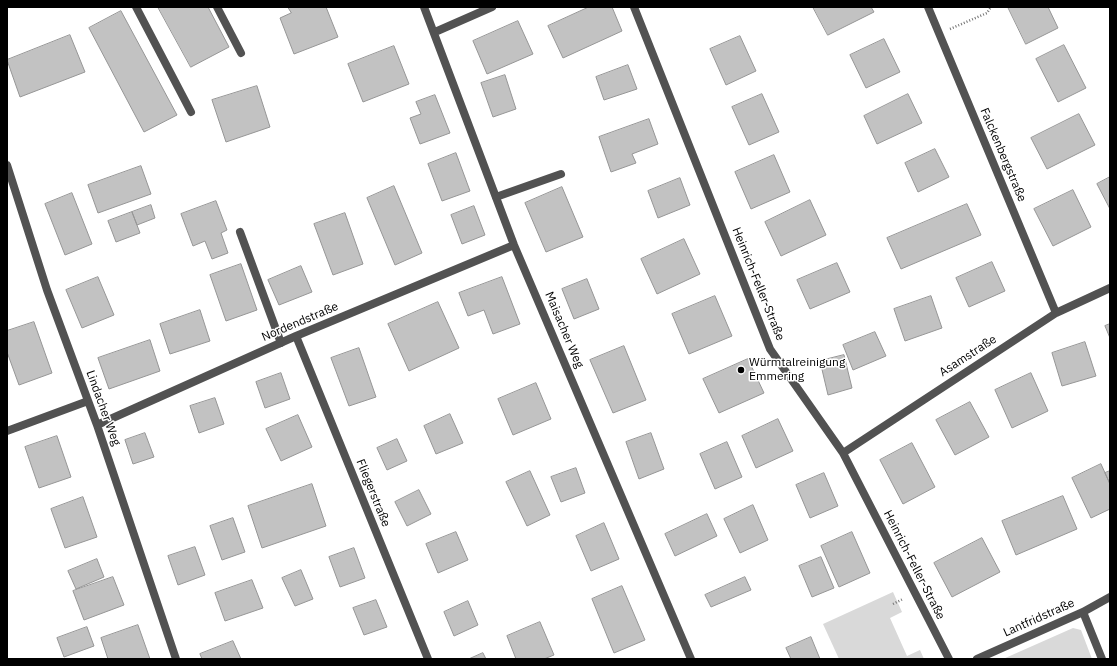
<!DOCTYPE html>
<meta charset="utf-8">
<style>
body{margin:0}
#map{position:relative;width:1117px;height:666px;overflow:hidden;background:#fff;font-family:"IBM Plex Sans",sans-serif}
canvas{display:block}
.frame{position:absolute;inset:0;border:8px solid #000;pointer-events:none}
</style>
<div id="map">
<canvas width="1117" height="666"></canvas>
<div class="frame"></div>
</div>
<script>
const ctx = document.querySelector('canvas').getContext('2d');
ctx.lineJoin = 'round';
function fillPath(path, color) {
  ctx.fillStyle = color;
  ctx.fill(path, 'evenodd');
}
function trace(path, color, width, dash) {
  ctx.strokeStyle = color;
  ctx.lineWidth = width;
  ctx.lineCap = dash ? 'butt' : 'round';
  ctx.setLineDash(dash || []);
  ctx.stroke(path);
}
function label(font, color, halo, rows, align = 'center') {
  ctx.font = font + ' "IBM Plex Sans",sans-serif';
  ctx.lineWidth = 3;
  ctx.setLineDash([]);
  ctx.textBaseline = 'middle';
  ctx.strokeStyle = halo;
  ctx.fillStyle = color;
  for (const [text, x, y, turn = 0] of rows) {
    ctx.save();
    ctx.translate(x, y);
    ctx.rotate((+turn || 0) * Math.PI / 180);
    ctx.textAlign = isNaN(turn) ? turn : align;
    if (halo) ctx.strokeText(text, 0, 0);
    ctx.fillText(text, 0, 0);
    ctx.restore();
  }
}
fillPath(new Path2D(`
 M 893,592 L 902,612 L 890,618 L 907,656 L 920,650 L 924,659 L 839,659 L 823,624 Z
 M 1073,628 L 1081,630 L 1092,659 L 1003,659 Z`), '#d9d9d9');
const building = new Path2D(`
 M 158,7 L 208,7 L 229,47 L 191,67 Z
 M 288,7 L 326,7 L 338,37 L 294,54 L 280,18 L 291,13 Z
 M 589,7 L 612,7 L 622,31 L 563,58 L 548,26 Z
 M 813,7 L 871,7 L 874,12 L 828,35 Z
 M 1008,7 L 1048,7 L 1058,28 L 1026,44 Z
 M 121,11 L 177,115 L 144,132 L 89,28 Z
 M 518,21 L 533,54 L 487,74 L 473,41 Z
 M 70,35 L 85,72 L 20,97 L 7,60 Z
 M 740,36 L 756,71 L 726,85 L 710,49 Z
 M 884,39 L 900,72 L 866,88 L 850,55 Z
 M 1064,45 L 1086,88 L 1058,102 L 1036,59 Z
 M 394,46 L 409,84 L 363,102 L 348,64 Z
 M 628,65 L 637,89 L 604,100 L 596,77 Z
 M 505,75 L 516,109 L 493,117 L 481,83 Z
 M 257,86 L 270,127 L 226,142 L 212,100 Z
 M 762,94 L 779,132 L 749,145 L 732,107 Z
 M 908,94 L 922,123 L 877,144 L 864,116 Z
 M 435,95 L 450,133 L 420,144 L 410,118 L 421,114 L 416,102 Z
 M 1079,114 L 1095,145 L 1047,169 L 1031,138 Z
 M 649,119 L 658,144 L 632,154 L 636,163 L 611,172 L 599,137 Z
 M 935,149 L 949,177 L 918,192 L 905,163 Z
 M 456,153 L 470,191 L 442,201 L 428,164 Z
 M 774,155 L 790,192 L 751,209 L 735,172 Z
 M 141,166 L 151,194 L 98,213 L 88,185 Z
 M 1110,177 L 1110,209 L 1097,184 Z
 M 680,178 L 690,205 L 658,218 L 648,191 Z
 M 394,186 L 422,253 L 395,265 L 367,198 Z
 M 562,187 L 583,237 L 546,252 L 525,203 Z
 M 1073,190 L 1091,227 L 1053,246 L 1034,209 Z
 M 72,193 L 92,244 L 65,255 L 45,204 Z
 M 810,200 L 826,235 L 781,256 L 765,222 Z
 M 216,201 L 227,230 L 221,233 L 228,253 L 212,259 L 205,241 L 193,246 L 181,214 Z
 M 967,204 L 981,235 L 901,269 L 887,238 Z
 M 151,205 L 155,218 L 137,225 L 132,212 Z
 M 474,206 L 485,235 L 462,244 L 451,215 Z
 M 132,212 L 140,233 L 116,242 L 108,221 Z
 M 345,213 L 363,264 L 333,275 L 314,224 Z
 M 684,239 L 700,274 L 657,294 L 641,259 Z
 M 992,262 L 1005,291 L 969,307 L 956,278 Z
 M 837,263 L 850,292 L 810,309 L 797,280 Z
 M 241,264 L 257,310 L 226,321 L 210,275 Z
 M 301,266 L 312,292 L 279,305 L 268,280 Z
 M 98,277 L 114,315 L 82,328 L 66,290 Z
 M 502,277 L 520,324 L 493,334 L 484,310 L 468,316 L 459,293 Z
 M 587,279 L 599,309 L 574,319 L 562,289 Z
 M 715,296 L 732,336 L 689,354 L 672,314 Z
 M 931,296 L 942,328 L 905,341 L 894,309 Z
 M 438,302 L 459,348 L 409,371 L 388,324 Z
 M 200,310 L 210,341 L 170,354 L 160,324 Z
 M 34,322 L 52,373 L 19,385 L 7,352 L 7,331 Z
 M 1110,324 L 1110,338 L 1105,326 Z
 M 875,332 L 886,356 L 853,370 L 843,345 Z
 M 150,340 L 160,371 L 109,389 L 98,358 Z
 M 1085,342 L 1096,376 L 1062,386 L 1052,353 Z
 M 624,346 L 646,400 L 613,413 L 590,360 Z
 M 359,348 L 376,397 L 349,406 L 331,358 Z
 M 844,355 L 852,388 L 828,395 L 820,361 Z
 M 748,359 L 764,393 L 719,413 L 703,379 Z
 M 281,373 L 290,399 L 265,408 L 256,382 Z
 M 1031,373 L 1048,411 L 1012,428 L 995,390 Z
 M 536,383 L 551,419 L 513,435 L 498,399 Z
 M 215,398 L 224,424 L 199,433 L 190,406 Z
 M 970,402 L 989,437 L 955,455 L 936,420 Z
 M 450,414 L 463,443 L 436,454 L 424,426 Z
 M 298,415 L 312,447 L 281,461 L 266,429 Z
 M 778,419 L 793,451 L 756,468 L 742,436 Z
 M 145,433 L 154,457 L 133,464 L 125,440 Z
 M 651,433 L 664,469 L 639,479 L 626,442 Z
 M 57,436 L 71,477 L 39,488 L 25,447 Z
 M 397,439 L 407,461 L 387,470 L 377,448 Z
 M 727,442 L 742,477 L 715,489 L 700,454 Z
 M 912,443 L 935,487 L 903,504 L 880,460 Z
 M 1101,464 L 1110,484 L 1110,509 L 1091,518 L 1072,478 Z
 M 576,468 L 585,493 L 561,502 L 551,477 Z
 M 530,471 L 550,515 L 527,526 L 506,482 Z
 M 1110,471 L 1110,484 L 1105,473 Z
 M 824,473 L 838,506 L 810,518 L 796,485 Z
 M 312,484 L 326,526 L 262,548 L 248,506 Z
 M 419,490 L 431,514 L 407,526 L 395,502 Z
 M 1063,496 L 1077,529 L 1016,555 L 1002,521 Z
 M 83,497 L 97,537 L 65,548 L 51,509 Z
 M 753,505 L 768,540 L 740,553 L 724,519 Z
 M 707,514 L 717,536 L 675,556 L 665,534 Z
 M 233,518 L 245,552 L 222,560 L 210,526 Z
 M 604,523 L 619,559 L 591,571 L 576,536 Z
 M 456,532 L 468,560 L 438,573 L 426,544 Z
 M 852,532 L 870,573 L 839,587 L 821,546 Z
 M 982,538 L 1000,572 L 952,597 L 934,563 Z
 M 195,547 L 205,575 L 178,585 L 168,556 Z
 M 354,548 L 365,578 L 340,587 L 329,557 Z
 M 821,557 L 834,588 L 812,597 L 799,566 Z
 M 97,559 L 104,577 L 76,589 L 68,571 Z
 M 301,570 L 313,599 L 295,606 L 282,578 Z
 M 113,577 L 124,605 L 84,620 L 73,591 Z
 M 745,577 L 751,590 L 711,607 L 705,595 Z
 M 252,580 L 263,608 L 225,621 L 215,593 Z
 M 622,586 L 645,640 L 614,653 L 592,599 Z
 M 376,600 L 387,627 L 364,635 L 353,608 Z
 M 468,601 L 478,625 L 454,636 L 444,612 Z
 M 540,622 L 554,655 L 544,659 L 516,659 L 507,636 Z
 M 138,625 L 150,659 L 108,659 L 101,638 Z
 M 87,627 L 94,646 L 64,657 L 57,638 Z
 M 811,637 L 820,659 L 791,659 L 786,648 Z
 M 233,641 L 241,659 L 202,659 L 200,654 Z
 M 483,653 L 486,659 L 469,659 Z`);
fillPath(building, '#c2c2c2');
trace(building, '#969696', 1);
trace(new Path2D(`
 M 950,29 L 987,13 L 991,7
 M 893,604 L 903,599`), '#747474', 2.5, [1, 2]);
trace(new Path2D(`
 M 136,7 L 191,112
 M 217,7 L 241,53
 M 496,197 L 561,174
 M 240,232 L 281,343`), '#525252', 8);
trace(new Path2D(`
 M 424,7 L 514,245 L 691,659
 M 634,7 L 770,349 L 843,453 L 949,659
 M 928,7 L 1056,313
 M 435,32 L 492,7
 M 7,165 L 47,290 L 97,425 L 176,659
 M 296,336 L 428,659
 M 97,425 L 296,336 L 514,245
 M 7,431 L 88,401
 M 843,453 L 1056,313 L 1110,288
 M 1083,612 L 1102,659
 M 977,659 L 1083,612 L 1110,597`), '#525252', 8);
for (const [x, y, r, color] of [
 [741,370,4,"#000"]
]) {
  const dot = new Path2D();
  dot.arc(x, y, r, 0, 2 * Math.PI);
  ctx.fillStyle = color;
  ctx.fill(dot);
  trace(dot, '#fff', 1.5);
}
label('12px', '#000', '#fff', [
 ["Falckenbergstraße",1003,155,67],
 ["Heinrich-Feller-Straße",758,284,68],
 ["Nordendstraße",300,322,-23],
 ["Maisacher Weg",564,330,67],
 ["Asamstraße",968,356,-33],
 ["Lindacher Weg",103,408,70],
 ["Fliegerstraße",373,493,68],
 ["Heinrich-Feller-Straße",914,565,63],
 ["Lantfridstraße",1039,618,-24]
]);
label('12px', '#000', '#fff', [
 ["Würmtalreinigung",749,363],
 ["Emmering",749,377]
], 'left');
</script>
